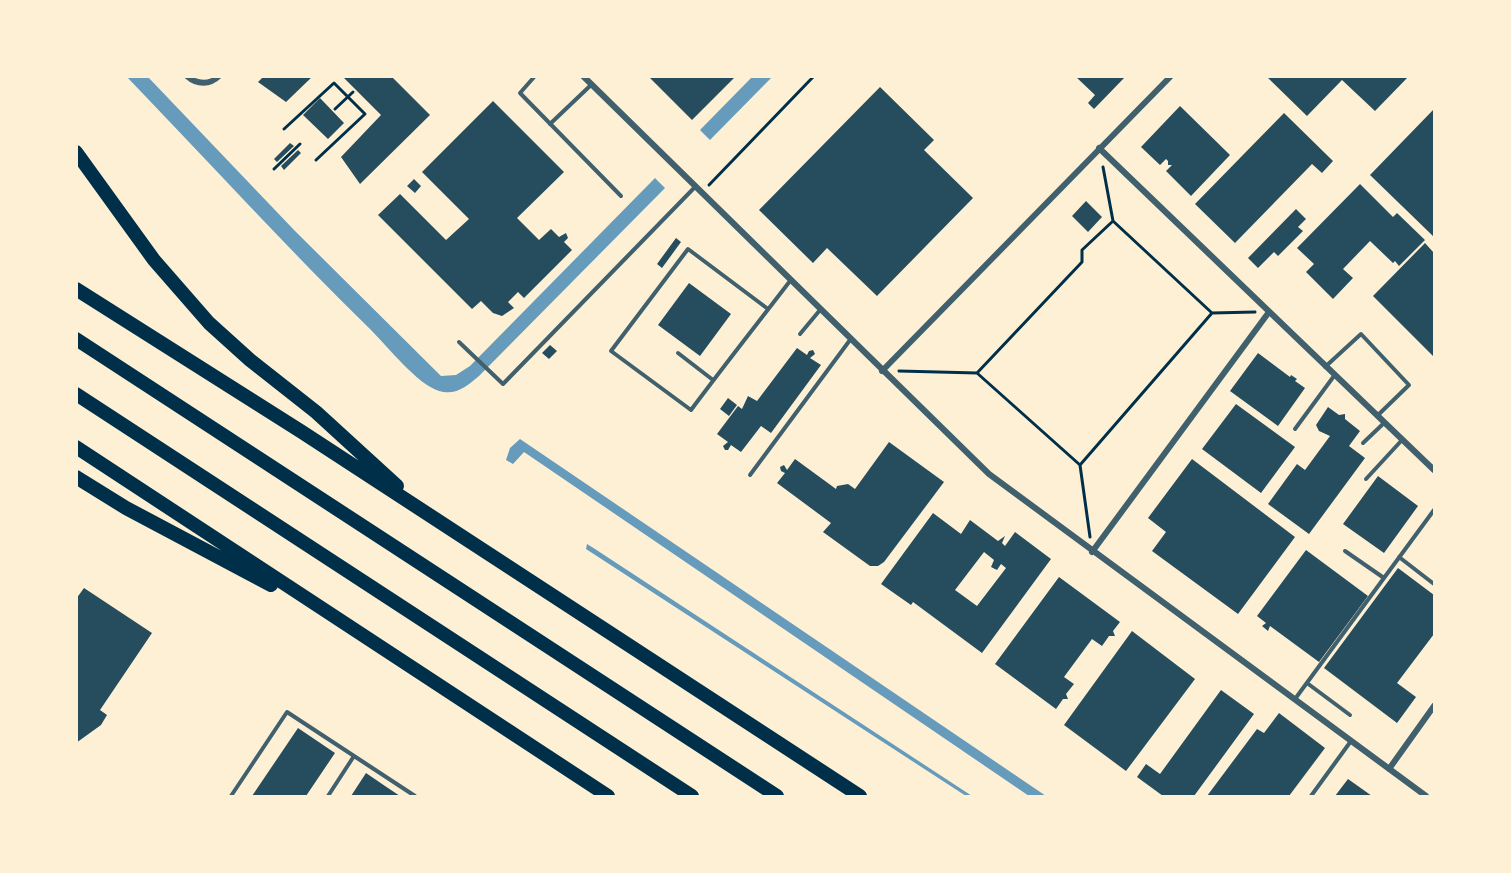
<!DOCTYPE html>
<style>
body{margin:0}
#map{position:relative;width:1511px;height:873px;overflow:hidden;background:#fdf0d5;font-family:Bitter,serif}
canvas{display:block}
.frame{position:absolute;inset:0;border:78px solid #fdf0d5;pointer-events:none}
</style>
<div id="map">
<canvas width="1511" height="873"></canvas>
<div class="frame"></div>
</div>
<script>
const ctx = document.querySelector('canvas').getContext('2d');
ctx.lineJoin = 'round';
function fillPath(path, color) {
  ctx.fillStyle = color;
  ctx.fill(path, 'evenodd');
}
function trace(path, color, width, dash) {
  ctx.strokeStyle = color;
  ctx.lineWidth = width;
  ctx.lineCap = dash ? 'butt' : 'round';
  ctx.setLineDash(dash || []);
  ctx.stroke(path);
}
fillPath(new Path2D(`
 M 127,77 L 148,77 L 295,231 L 441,376 L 456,375 L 470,366 L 655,178 L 665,188 L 479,376 C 467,386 456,396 439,391 C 417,384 388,347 371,330 C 287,248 208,161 127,77 Z
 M 752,77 L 772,77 L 710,140 L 700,130 Z
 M 520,439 L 1046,796 L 1029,796 L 524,452 L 513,464 L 506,460 L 510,448 Z
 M 587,544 L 595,549 L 972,796 L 966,796 L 586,549 Z`), '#669bbc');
fillPath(new Path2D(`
 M 264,76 L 313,76 L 286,102 L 258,82 Z
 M 342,76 L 391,76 L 430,115 L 360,184 L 341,157 L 381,115 Z
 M 648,76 L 736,76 L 692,120 Z
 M 1075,76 L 1126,76 L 1094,109 L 1088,103 L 1095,95 Z
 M 1266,76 L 1409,76 L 1375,111 L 1342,80 L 1307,116 Z
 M 880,87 L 934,140 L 924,150 L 973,198 L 877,296 L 827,248 L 813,263 L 759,210 Z
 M 320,98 L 344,123 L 328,139 L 303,115 Z
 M 493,101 L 564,172 L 517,218 L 539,240 L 551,229 L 559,237 L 566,233 L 568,238 L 564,242 L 572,250 L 524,298 L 518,292 L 508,302 L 514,308 L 502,316 L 493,313 L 481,301 L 472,309 L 378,215 L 400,194 L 446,240 L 469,219 L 422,172 Z
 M 1180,106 L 1230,155 L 1191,196 L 1166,171 L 1172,165 L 1168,165 L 1168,161 L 1166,159 L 1160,165 L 1141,147 Z
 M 1434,109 L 1434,237 L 1370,175 Z
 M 1284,113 L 1333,161 L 1322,173 L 1312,164 L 1235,243 L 1195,204 Z
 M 290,143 L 294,146 L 277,162 L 274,159 Z
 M 298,150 L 301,153 L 284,170 L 281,166 Z
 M 414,179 L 421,186 L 415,193 L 407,186 Z
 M 1360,184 L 1393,217 L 1397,213 L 1425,240 L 1399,266 L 1395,261 L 1393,263 L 1370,241 L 1343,269 L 1353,278 L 1333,299 L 1306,272 L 1314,264 L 1297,248 Z
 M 1086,201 L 1102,217 L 1088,232 L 1072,216 Z
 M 1296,209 L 1306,219 L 1298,227 L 1303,231 L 1278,256 L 1274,252 L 1258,268 L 1248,258 Z
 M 676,238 L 681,242 L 662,268 L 657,264 Z
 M 1425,243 L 1434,253 L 1434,357 L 1373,296 Z
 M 689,283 L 731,314 L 700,356 L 658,325 Z
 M 550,345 L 557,351 L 549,359 L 542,353 Z
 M 797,348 L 807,355 L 809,351 L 813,350 L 815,354 L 810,358 L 821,365 L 771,433 L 761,426 L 741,452 L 731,445 L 728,450 L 725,450 L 723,446 L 728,442 L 717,434 L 738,406 L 742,409 L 748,396 L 757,401 Z
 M 1258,353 L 1290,377 L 1291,375 L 1297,379 L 1295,381 L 1305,388 L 1278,426 L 1230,391 Z
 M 728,398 L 737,405 L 729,416 L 720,409 Z
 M 1236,404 L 1295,447 L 1261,493 L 1202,449 Z
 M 1328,407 L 1339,415 L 1345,414 L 1345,419 L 1360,431 L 1349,446 L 1365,458 L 1309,534 L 1268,504 L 1297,464 L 1305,470 L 1330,436 L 1319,431 L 1316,425 Z
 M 889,442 L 944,482 L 884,562 L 878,566 L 870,566 L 823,532 L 831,523 L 777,483 L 785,473 L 781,471 L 780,467 L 784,465 L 787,470 L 795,459 L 836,489 L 837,486 L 848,484 L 855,489 Z
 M 1192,459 L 1295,537 L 1238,614 L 1152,551 L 1166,532 L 1148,518 Z
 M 1378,476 L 1418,506 L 1384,553 L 1343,524 Z
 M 933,513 L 961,534 L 970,520 L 998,541 L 1005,536 L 1002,543 L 1005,546 L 1015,532 L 1051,559 L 982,653 L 913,602 L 911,605 L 881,584 ZM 984,552 L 994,560 L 991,567 L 997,570 L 1001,564 L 1006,568 L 977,606 L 955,590 Z
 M 1306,550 L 1368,596 L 1319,662 L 1270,626 L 1268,631 L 1262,626 L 1266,623 L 1257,616 Z
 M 1398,568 L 1434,595 L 1434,634 L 1397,683 L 1416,697 L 1397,723 L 1324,668 Z
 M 1059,577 L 1120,622 L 1113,631 L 1115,636 L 1109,636 L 1102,646 L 1092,639 L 1064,677 L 1074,684 L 1066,694 L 1068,699 L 1063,699 L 1056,709 L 995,664 Z
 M 84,588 L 152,633 L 100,710 L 107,715 L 101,725 L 76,743 L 76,599 Z
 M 1132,631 L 1195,679 L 1126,771 L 1064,725 Z
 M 1221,690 L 1254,714 L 1194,796 L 1163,796 L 1137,777 L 1146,764 L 1160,774 Z
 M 1279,713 L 1325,748 L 1289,796 L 1207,796 L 1257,729 L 1264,733 Z
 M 298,728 L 335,753 L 306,796 L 252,796 Z
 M 366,773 L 385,786 L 400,796 L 351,796 Z
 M 1348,779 L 1372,796 L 1335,796 Z`), '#264d5e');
trace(new Path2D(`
 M 335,109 L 353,92
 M 284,129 L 334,83 L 365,114 L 316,160
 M 274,169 L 300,144
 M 709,185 L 814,76
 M 1212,313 L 1255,312
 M 899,371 L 977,373 L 1082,262 L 1082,250 L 1113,221 L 1103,167
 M 977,373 L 1080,465
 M 1090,537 L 1080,465 L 1212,313 L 1113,221`), '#003049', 3);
trace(new Path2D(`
 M 535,76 L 520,93 L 621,196
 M 550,124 L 591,85
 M 768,309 L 688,249 L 611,351 L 691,410 C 723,367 757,324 790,281
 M 800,334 L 820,310
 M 459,342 L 503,384 L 695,187
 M 678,353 L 713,380
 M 1325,367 L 1361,334 L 1409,385 L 1377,416
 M 1295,429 L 1334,376
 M 1363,443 L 1384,423
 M 750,475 L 850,340
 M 1366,479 L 1402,440
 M 1345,551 L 1384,578
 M 1399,557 L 1434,584
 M 1307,683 L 1350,715
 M 1295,699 L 1434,510
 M 231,796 L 287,712 L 415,796
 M 328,796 L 354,756
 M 1311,796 L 1351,741`), '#3f606c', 4);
trace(new Path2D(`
 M 187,76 C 197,85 210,85 219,76
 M 583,76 L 989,474 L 1426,796
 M 1099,148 L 1434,470
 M 882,371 L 1171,76
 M 1092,552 L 1269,312
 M 1389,769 L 1434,706`), '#3f606c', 6);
trace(new Path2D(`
 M 76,152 L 154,260 L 209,323 L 250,360 L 316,412 L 397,486
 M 76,289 L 302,432 L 860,796
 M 76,339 L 777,796
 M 76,394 L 692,796
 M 76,447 L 608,796
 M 76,477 L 126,508 L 271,585`), '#003049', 14);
</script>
